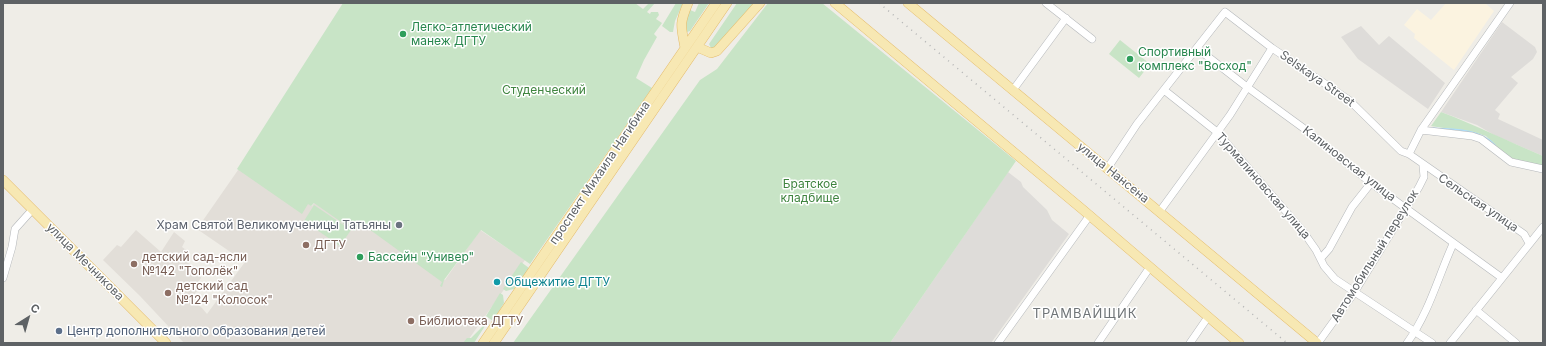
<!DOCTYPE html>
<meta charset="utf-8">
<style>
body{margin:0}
#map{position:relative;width:1546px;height:346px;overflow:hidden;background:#efede7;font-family:Inter,sans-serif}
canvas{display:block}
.frame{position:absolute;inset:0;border:4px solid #5e6265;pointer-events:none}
.north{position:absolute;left:8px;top:298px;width:40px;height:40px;-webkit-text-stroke:3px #fff;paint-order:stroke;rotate:37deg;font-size:11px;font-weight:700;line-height:16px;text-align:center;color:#5e6265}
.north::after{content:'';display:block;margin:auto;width:14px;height:18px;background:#5e6265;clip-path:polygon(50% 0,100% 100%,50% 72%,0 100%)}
</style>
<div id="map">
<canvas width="1546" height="346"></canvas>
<div class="frame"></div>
<div class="north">С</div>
</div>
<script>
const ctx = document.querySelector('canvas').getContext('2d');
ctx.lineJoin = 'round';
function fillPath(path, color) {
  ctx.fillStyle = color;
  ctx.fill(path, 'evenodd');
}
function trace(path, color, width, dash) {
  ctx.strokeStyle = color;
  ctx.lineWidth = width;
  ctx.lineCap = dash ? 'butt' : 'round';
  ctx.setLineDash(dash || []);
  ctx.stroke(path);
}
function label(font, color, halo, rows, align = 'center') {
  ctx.font = font + ' Inter,sans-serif';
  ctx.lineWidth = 3;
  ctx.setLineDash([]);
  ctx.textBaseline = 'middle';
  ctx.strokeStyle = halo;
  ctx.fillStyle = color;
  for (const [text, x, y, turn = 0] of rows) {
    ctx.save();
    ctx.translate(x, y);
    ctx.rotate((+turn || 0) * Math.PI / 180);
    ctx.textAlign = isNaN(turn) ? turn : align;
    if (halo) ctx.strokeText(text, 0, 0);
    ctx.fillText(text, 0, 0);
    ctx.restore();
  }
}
fillPath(new Path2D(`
 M 1446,3 L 1485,3 L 1494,11 L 1454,70 L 1414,38 L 1415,34 L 1404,25 L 1417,9 L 1431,20 Z`), '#fbf3e0');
fillPath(new Path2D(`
 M 1502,22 L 1535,47 L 1537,52 L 1533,59 L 1511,77 L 1518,83 L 1495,110 L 1500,114 L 1498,119 L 1543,140 L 1543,156 L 1494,135 L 1477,125 L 1441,112 Z
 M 1361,26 L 1379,45 L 1389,36 L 1445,83 L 1428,109 L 1358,59 L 1341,37 Z
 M 1008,172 L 1021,182 L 1023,187 L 1047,210 L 1052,220 L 1069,234 L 991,343 L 890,343 Z`), '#dedcd9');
fillPath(new Path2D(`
 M 245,160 L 312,206 L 320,195 L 445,280 L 480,230 L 525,260 L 466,343 L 184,343 L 140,296 L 103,260 L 117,245 L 121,247 L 136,230 L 161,252 L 174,232 L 185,241 L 182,247 L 189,252 L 187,256 L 188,263 L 196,268 L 200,274 L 201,278 L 193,288 L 197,291 L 190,299 L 202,308 L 207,314 L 245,262 L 197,229 Z`), '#e2ded8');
fillPath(new Path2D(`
 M 343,3 L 635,3 L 643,9 L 649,3 L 655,3 L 647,12 L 650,14 L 651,12 L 658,12 L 659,15 L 656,19 L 662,23 L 654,34 L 657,37 L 644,60 L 636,78 L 652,88 L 530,264 L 481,230 L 444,280 L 442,287 L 440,286 L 442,282 L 362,224 L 354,231 L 314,203 L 311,206 L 308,204 L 302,214 L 237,169 Z
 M 676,3 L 683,3 L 675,21 L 673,32 L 670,32 L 662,26 Z
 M 699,3 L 709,3 L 690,31 L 687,32 L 686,30 L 686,18 L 690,10 L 695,12 Z
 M 737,3 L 757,3 L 719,48 L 711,48 L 709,44 Z
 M 768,3 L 822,3 L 1016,161 L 890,343 L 513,343 L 700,80 L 717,69 Z
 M 1120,40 L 1150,64 L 1139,78 L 1109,54 Z
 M 1441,112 C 1476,125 1509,142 1543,156 L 1543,166 L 1510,158 L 1498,149 L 1486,136 L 1476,133 L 1431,126 Z
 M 314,205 L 351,230 L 340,246 L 304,221 Z
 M 521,262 L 529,268 L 514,289 L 506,291 L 503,289 Z
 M 500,293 L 503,295 L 504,303 L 493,321 L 486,316 Z
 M 484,325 L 485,326 L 474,343 L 463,343 L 467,338 L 471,338 Z`), '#c8e4c6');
trace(new Path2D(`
 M 1433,128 C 1454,130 1479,128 1495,145`), '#afdcf7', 1.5);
const minor = new Path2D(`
 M 1046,3 L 1092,39
 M 1198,49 L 1247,87 L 1306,130 L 1371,183 L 1502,278
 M 1013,90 L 1066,18
 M 1164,90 L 1217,132 L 1302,230 L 1316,250 L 1324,266 L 1335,279 L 1432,343
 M 1421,130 L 1472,136 L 1481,139 L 1511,162 L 1543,169
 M 1409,154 L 1421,130 L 1510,3
 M 1107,169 L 1137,124 L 1225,12 L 1272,48 L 1349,100 L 1401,151 L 1409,154 L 1524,234 L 1529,243
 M 1160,211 L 1230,115 L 1272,48
 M 1321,258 L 1329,249 L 1352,207 L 1371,183
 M 3,278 L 12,247 L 15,229 L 32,210
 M 1476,310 L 1516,343
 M 998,343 L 1090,215
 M 1098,343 L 1150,267
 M 1190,343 L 1208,317
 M 1318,343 L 1354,293 L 1419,187 L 1424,177 L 1423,166
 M 1407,343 C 1429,313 1438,277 1453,244
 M 1450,343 L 1543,227`);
const major = new Path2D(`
 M 835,3 L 1082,209 L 1239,343
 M 908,3 L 1317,343
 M 697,47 L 711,53 L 717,51 L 760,3
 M 685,48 C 681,25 679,25 688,3
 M 3,180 L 166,343
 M 483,343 L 716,3
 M 494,343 L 727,3`);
trace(minor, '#b4b7ba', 8);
trace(major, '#e4bb6a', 10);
trace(minor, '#fff', 7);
trace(major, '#f7e8b3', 9);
trace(new Path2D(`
 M 879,3 L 1287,343`), '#b4b5b5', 1.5, [1, 5]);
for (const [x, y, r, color] of [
 [403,34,4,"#2e9e5b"],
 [1130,59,4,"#2e9e5b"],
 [399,225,4,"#6b7280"],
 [306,245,4,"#8d6e63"],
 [360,257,4,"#2e9e5b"],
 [134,264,4,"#8d6e63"],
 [497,282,4,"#0f9aa8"],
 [168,293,4,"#8d6e63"],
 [411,321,4,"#8d6e63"],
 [59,331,4,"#5c6f8a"]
]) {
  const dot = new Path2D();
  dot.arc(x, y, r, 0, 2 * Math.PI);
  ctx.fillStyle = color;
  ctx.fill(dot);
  trace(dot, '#fff', 1.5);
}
label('12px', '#27864d', '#fff', [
 ["Легко-атлетический",411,27],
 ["манеж ДГТУ",411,41],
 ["Спортивный",1138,52],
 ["комплекс \"Восход\"",1138,66],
 ["Бассейн \"Универ\"",368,257]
], 'left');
label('12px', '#5e6265', '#fff', [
 ["Selskaya Street",1317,79,35],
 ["Калиновская улица",1349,164,38],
 ["проспект Михаила Нагибина",600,173,-56],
 ["улица Нансена",1113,173,39],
 ["Турмалиновская улица",1263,186,49],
 ["Сельская улица",1478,203,34],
 ["Автомобильный переулок",1375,256,-58],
 ["улица Мечникова",85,262,45]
]);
label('12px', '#3f843f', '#fff', [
 ["Студенческий",544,90],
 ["Братское",810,184],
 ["кладбище",810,198]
]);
label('12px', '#5b616d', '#fff', [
 ["Храм Святой Великомученицы Татьяны",391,225]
], 'right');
label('12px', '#785e54', '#fff', [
 ["ДГТУ",314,245],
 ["детский сад-ясли",142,257],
 ["№142 \"Тополёк\"",142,271],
 ["детский сад",176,286],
 ["№124 \"Колосок\"",176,300],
 ["Библиотека ДГТУ",419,321]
], 'left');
label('12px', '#0d838f', '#fff', [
 ["Общежитие ДГТУ",505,282]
], 'left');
label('12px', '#4e5e75', '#fff', [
 ["Центр дополнительного образования детей",67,331]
], 'left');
ctx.letterSpacing = '1px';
label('13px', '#6f7477', '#fff', [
 ["ТРАМВАЙЩИК",1085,314]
]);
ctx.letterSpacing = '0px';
</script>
